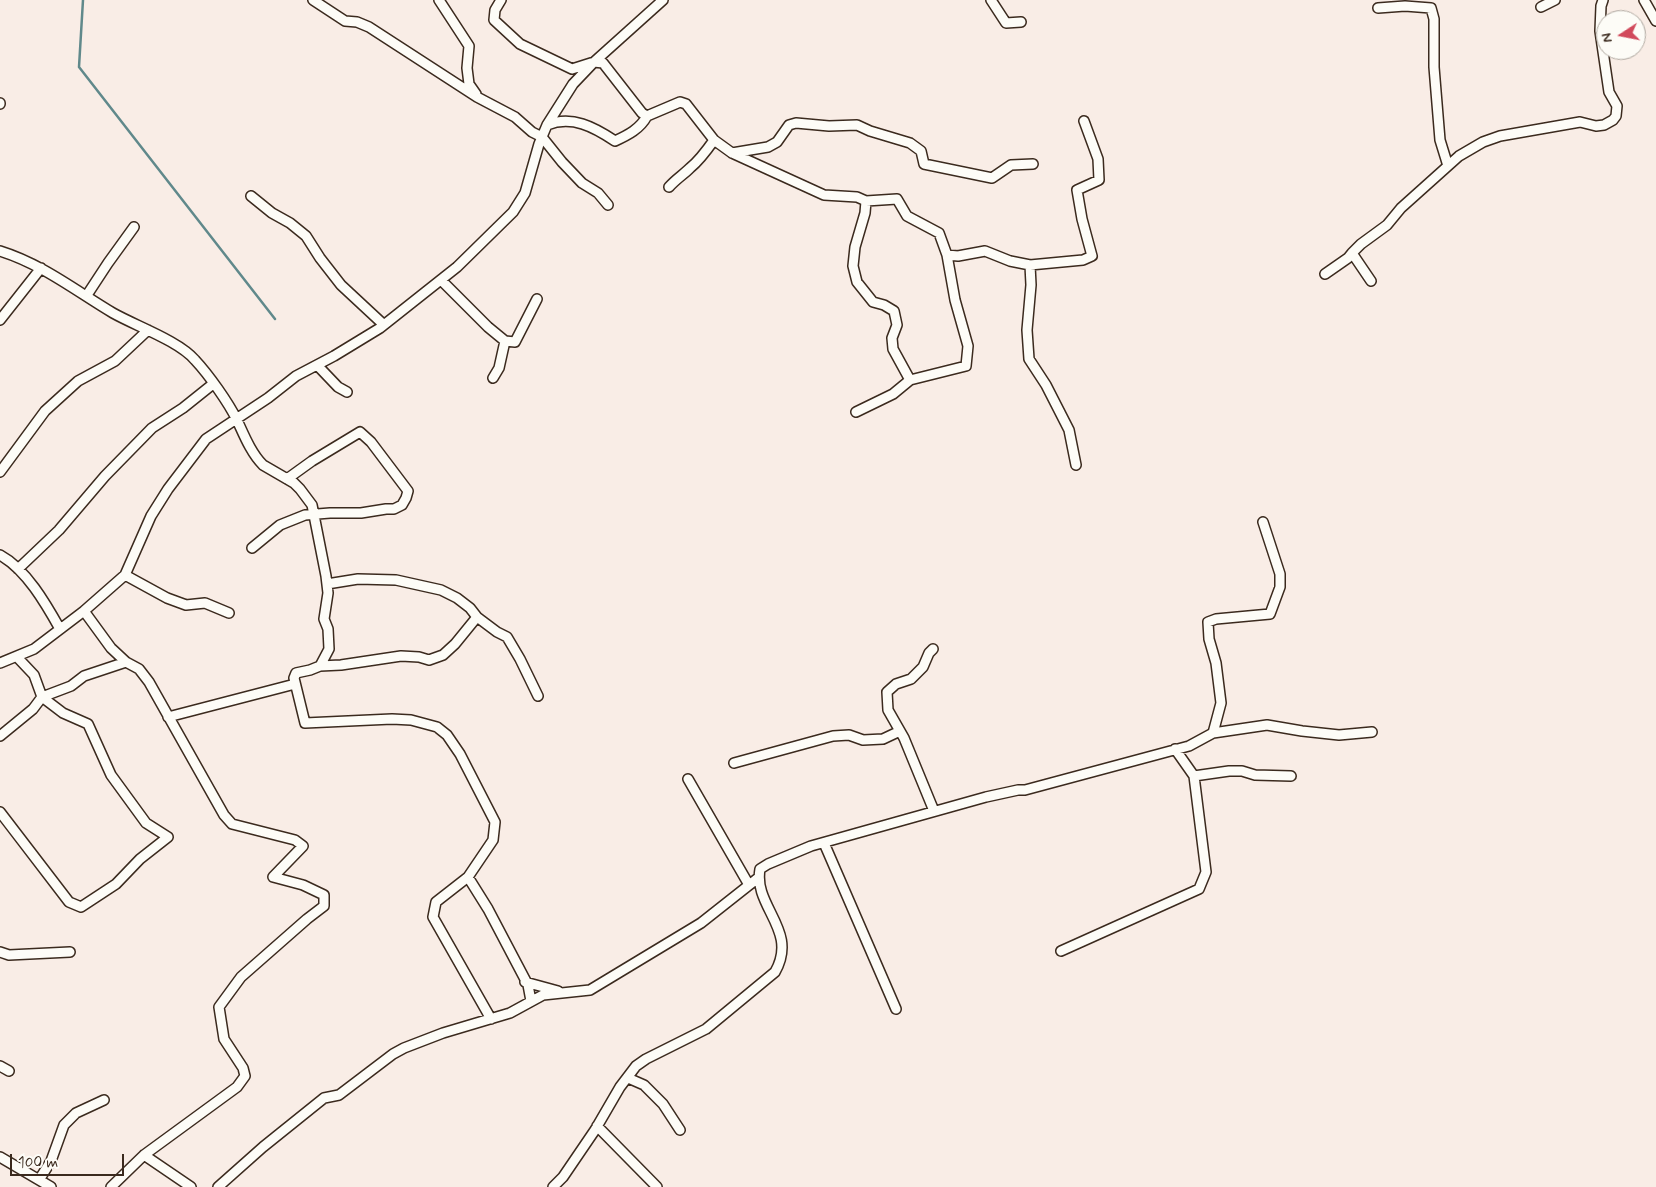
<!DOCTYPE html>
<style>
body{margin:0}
#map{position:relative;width:1656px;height:1187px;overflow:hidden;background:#f9ede6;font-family:Mynerve,sans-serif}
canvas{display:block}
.north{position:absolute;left:1596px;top:10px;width:50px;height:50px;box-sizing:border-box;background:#fdfcf7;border:1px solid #afa8a0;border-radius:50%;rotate:259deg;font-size:14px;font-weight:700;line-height:20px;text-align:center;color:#3b2a1e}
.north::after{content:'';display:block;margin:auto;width:18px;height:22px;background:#d1495b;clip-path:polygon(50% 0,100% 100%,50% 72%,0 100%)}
.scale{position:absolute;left:10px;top:1154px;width:114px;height:22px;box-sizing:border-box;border:2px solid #3b2a1e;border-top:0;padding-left:6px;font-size:15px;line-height:18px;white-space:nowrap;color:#3b2a1e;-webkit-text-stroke:4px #fdfcf7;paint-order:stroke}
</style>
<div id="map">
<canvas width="1656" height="1187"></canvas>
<div class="north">N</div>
<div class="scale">100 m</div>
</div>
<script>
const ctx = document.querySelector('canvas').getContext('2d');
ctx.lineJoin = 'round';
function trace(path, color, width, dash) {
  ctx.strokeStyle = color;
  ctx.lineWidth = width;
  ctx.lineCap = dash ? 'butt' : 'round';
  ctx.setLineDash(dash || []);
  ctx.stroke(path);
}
trace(new Path2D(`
 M 83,0 L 79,67 L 275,319`), '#60898b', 2.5);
const minor = new Path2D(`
 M 313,0 L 345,21 L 357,22 L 369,27 L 477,97 L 515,117 L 532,132 L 542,137 L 562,162 L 582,183 L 598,193 L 608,205
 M 439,0 L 469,46 L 467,68 L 469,84 L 476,94
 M 501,0 L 495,10 L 494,20 L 520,44 L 572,69 L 594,62 L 603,63 L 642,113 L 647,116 L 680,102 L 686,104 L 714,140 C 707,150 700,160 690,168 C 683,175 676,179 669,187
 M 991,0 L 1006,23 L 1021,22
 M 1644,0 L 1656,21
 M 1541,7 L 1555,0
 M 1378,8 L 1405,6 L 1431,8 L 1434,19 L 1434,67 L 1440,140 L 1448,166
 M 0,104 L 0,103
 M 547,125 C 572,115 594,127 615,141 C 628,135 640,129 647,116
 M 714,140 L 732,153 L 824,195 L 857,197 L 866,201 L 865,213 L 855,247 L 853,266 L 857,282 L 873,302 L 884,305 L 894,311 L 897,325 L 892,338 L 893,349 L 910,380 L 893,394 L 856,412
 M 732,153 L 768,147 L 777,142 L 789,125 L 796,123 L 829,126 L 857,125 L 870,131 L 910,143 L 921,151 L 924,164 L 992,178 L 1011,165 L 1033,164
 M 251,196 L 272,213 L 290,223 L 306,236 L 320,258 L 341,285 L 384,325
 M 866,201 L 897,199 L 907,216 L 939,233 L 947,255 L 955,300 L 968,346 L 966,366 L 910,380
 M 0,251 C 42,264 76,291 113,313 C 136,326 179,341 195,360 C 209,375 228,402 237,420 C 244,435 251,453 263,465 L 294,483 L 300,489 L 312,505 L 326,576 L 328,593 L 324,619 L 328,629 L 329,649 L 320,666 L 310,670 L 296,673 L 294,678 L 305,723 L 392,719 L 411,720 L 437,727 L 447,735 L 460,754 L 495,822 L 493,840 L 468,877 L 436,902 L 433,917 L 491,1019
 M 947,255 L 958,256 L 985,251 L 1010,261 L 1030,265 L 1083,260 L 1092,256 L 1082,219 L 1077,190 L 1099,180 L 1098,159 L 1084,121
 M 1030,265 L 1031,285 L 1027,330 L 1029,359 L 1046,385 L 1069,430 L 1076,465
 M 1325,274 L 1348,258 L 1352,253
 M 441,280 L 488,327 L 505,341 L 499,368 L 493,378
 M 1371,281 L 1352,253 L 1361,244 L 1387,225 L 1401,208 L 1459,156 L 1483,142 L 1500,136 L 1580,122 L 1596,126 L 1604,125 L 1613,120 L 1616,116 L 1617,106 L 1609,92 L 1600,31 L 1601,6 L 1603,0
 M 87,295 L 108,263 L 134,227
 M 0,320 L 41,268
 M 505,341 L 515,342 L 537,299
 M 317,365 L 338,387 L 347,392
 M 0,472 L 45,411 L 78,381 L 115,361 L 148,330
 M 252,548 L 280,525 L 305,515 L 330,513 L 361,513 L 386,509 L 394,509 L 402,505 L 406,498 L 408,491 L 371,442 L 360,432 L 312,461 L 287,479
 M 0,555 C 26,569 46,604 60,629
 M 18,569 L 59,530 L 105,476 L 152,428 L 183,408 L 213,384
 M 125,575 L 167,598 L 186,605 L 205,603 L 229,613
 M 327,584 L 358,579 L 396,580 L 441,590 L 457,598 L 470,608 L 477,617 L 497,632 L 507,637 L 520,659 L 538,696
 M 84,611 L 111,648 L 126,662 L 139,669 L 149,682 L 224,815 L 232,824 L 295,840 L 303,846 L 273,877 L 303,885 L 324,895 L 324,906 L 307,919 L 241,977 L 219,1007 L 224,1039 L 243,1068 L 245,1076 L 237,1087 L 144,1155 L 111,1187
 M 933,649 L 929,653 L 923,667 L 911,679 L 896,684 L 887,692 L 888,710 L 904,738 L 934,811
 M 0,663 L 34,649 L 84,611 L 125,575 L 151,516 L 168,489 L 206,439 L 268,398 L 296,376 L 334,356 L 380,328 L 457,267 L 513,212 L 525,193 L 539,144 L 547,125 L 573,84 L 594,62 L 663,0
 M 320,666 L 341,665 L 401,656 L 419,657 L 429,660 L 443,655 L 455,644 L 477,617
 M 168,717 L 295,684
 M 1213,733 L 1221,703 L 1216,663 L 1209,639 L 1208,622 L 1216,619 L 1270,614 L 1280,587 L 1280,574 L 1263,522
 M 0,736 L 33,709 L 42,697 L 71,686 L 84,676 L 126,662
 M 734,763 L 833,736 L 849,735 L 863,740 L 883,739 L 900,731
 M 1194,776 L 1229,771 L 1242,771 L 1255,775 L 1291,776
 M 688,779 L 749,885
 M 0,812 L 69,902 L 81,907 L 116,884 L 140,859 L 168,837 L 146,823 L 111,775 L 88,724 L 63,713 L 42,697 L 34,675 L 17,657
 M 824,843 L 896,1009
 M 468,877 L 488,909 L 528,985 L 531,1001
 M 1061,951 L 1199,889 L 1206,872 L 1194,776 L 1175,749
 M 0,952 L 9,955 L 70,952
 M 525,982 L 558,991
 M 0,1066 L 9,1071
 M 628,1078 L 644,1085 L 663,1104 L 680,1130
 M 597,1126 L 657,1187
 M 144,1155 L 191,1187
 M 0,1157 L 51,1187
 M 39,1180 L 51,1161 L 64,1125 L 76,1113 L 104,1100
 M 218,1187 L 263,1147 L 324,1098 L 339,1095 L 393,1054 L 404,1048 L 443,1033 L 510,1013 L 543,995 L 590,990 L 701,923 L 758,878
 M 553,1187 L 563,1177 L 595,1130 L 620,1087 L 636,1066 L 646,1059 L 706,1029 L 775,972 C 799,930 753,907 760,869 L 768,864 L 811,846 L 986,797 L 1018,790 L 1025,790 L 1189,746 L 1213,733 L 1267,725 L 1302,731 L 1339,735 L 1372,732`);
trace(minor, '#3b2a1e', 12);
trace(minor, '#fdfcf7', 9);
</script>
